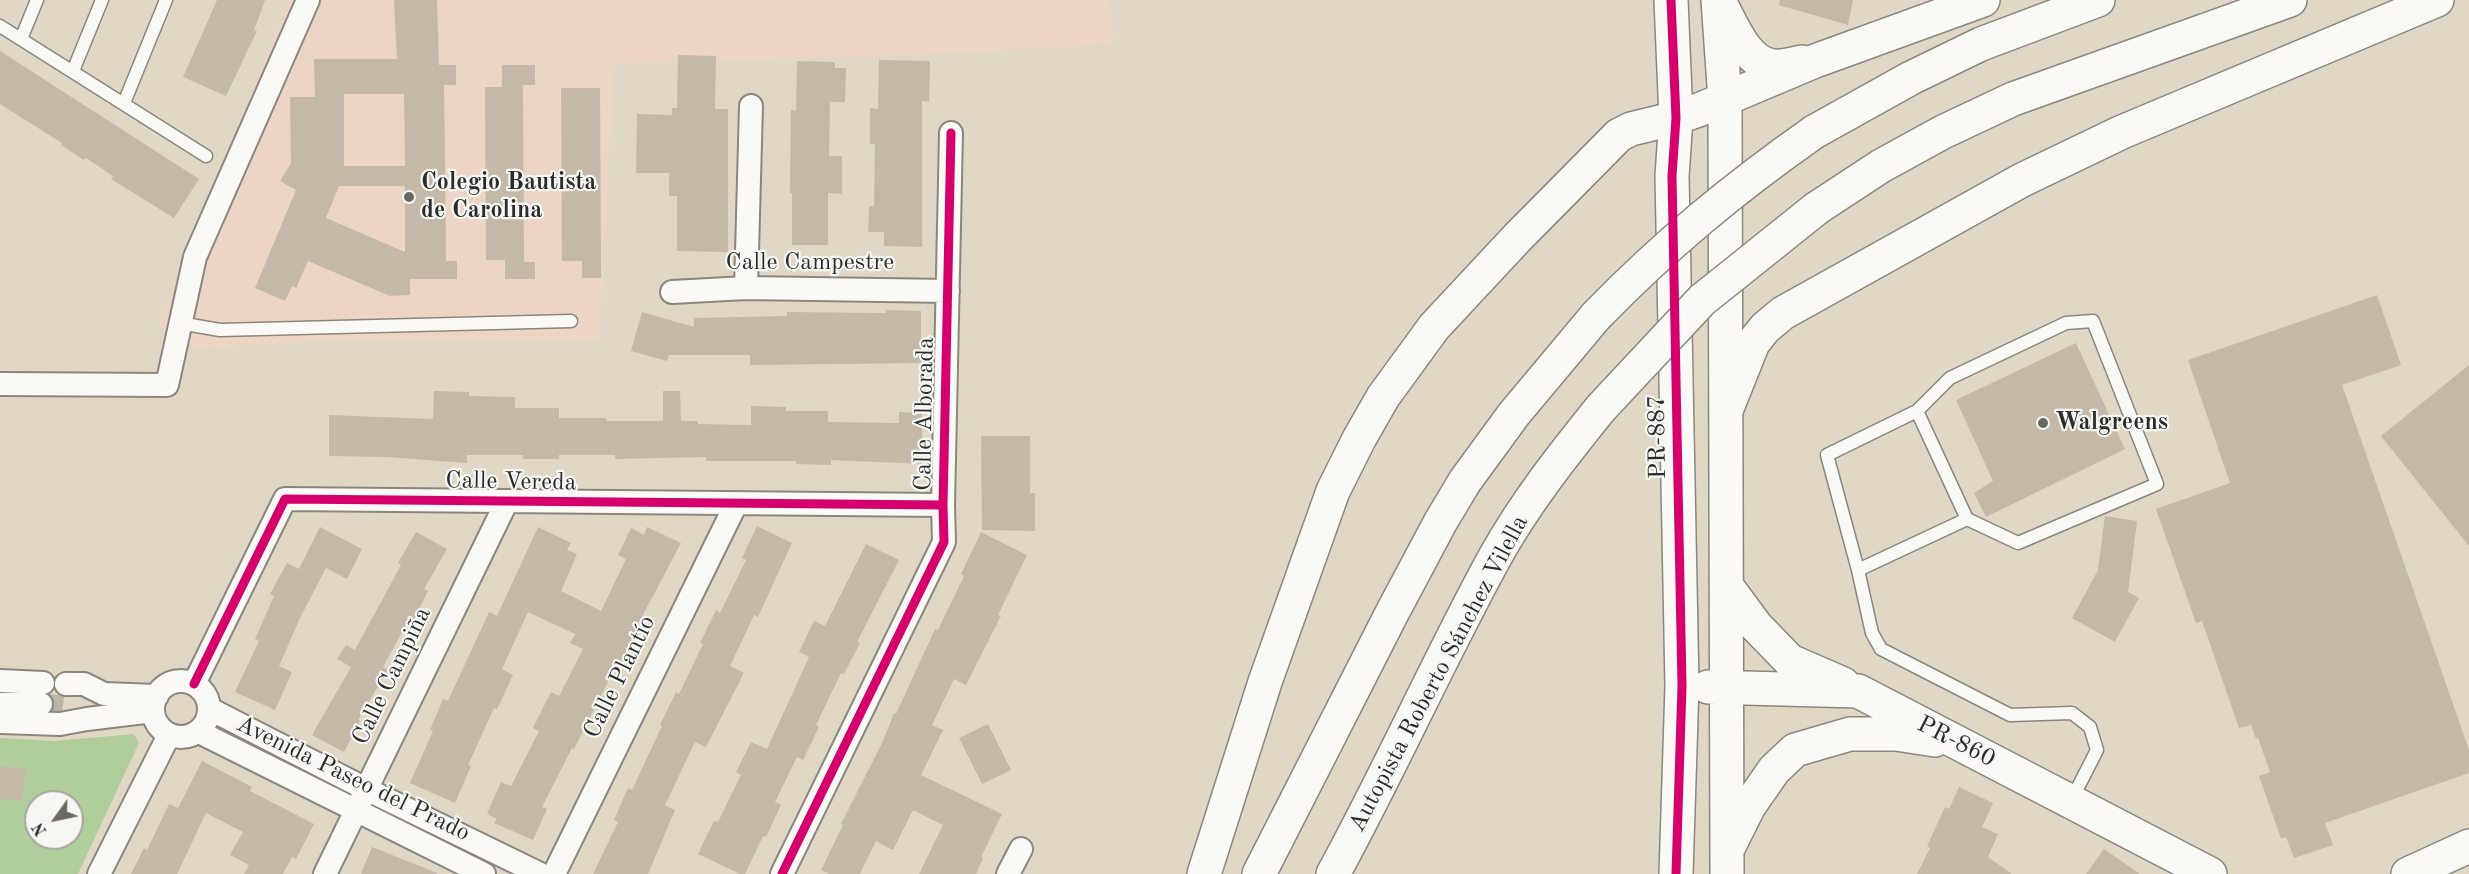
<!DOCTYPE html>
<meta charset="utf-8">
<style>
body{margin:0}
#map{position:relative;width:2469px;height:874px;overflow:hidden;background:#e0d8c5;font-family:"Old Standard TT",serif}
canvas{display:block}
.north{position:absolute;left:24px;top:790px;width:60px;height:60px;box-sizing:border-box;background:#f6f6f2;border:2px solid #a5a5a2;border-radius:50%;rotate:237deg;font-size:16px;font-weight:700;line-height:24px;text-align:center;color:#2b2b2b}
.north::after{content:'';display:block;margin:auto;width:21px;height:27px;background:#6a6861;clip-path:polygon(50% 0,100% 100%,50% 72%,0 100%)}
</style>
<div id="map">
<canvas width="2469" height="874"></canvas>
<div class="north">N</div>
</div>
<script>
const ctx = document.querySelector('canvas').getContext('2d');
ctx.lineJoin = 'round';
function fillPath(path, color) {
  ctx.fillStyle = color;
  ctx.fill(path, 'evenodd');
}
function trace(path, color, width, dash) {
  ctx.strokeStyle = color;
  ctx.lineWidth = width;
  ctx.lineCap = dash ? 'butt' : 'round';
  ctx.setLineDash(dash || []);
  ctx.stroke(path);
}
function label(font, color, halo, rows, align = 'center') {
  ctx.font = font + ' "Old Standard TT",serif';
  ctx.lineWidth = 4.5;
  ctx.setLineDash([]);
  ctx.textBaseline = 'middle';
  ctx.strokeStyle = halo;
  ctx.fillStyle = color;
  for (const [text, x, y, turn = 0] of rows) {
    ctx.save();
    ctx.translate(x, y);
    ctx.rotate((+turn || 0) * Math.PI / 180);
    ctx.textAlign = isNaN(turn) ? turn : align;
    if (halo) ctx.strokeText(text, 0, 0);
    ctx.fillText(text, 0, 0);
    ctx.restore();
  }
}
fillPath(new Path2D(`
 M 288,0 L 1108,0 L 1115,43 L 978,52 L 614,64 L 600,341 L 307,341 L 199,349 L 157,330 Z`), '#ecd5c4');
fillPath(new Path2D(`
 M 134,734 L 139,743 L 78,874 L 0,874 L 0,738 L 55,741 ZM 36,802 L 72,802 L 72,838 L 36,838 Z`), '#b0ce9c');
fillPath(new Path2D(`
 M 217,0 L 265,0 L 254,30 L 257,31 L 226,96 L 183,77 Z
 M 394,0 L 437,0 L 439,65 L 456,65 L 456,85 L 444,85 L 446,261 L 457,261 L 457,279 L 410,279 L 410,295 L 390,296 L 308,261 L 296,288 L 292,286 L 285,301 L 255,288 L 296,190 L 280,181 L 291,163 L 290,97 L 315,97 L 314,59 L 397,59 ZM 344,94 L 404,94 L 405,166 L 344,166 ZM 339,186 L 405,186 L 405,252 L 326,218 Z
 M 1780,0 L 1853,0 L 1848,25 L 1779,5 Z
 M 0,51 L 199,179 L 174,218 L 111,179 L 113,176 L 86,158 L 84,160 L 61,145 L 62,143 L 0,104 Z
 M 678,55 L 716,56 L 715,109 L 728,109 L 728,252 L 677,251 L 677,196 L 669,196 L 669,173 L 636,173 L 637,114 L 672,115 L 672,108 L 677,108 Z
 M 879,60 L 930,61 L 929,102 L 922,101 L 922,247 L 884,246 L 884,232 L 868,232 L 869,206 L 874,206 L 875,144 L 870,144 L 870,108 L 878,109 Z
 M 797,61 L 835,62 L 835,68 L 846,68 L 845,102 L 830,102 L 829,156 L 842,156 L 842,194 L 828,193 L 828,245 L 792,245 L 792,193 L 790,193 L 791,110 L 796,111 Z
 M 502,65 L 535,65 L 535,85 L 523,85 L 524,262 L 535,262 L 535,279 L 505,279 L 505,260 L 486,260 L 485,87 L 502,87 Z
 M 561,88 L 600,88 L 601,278 L 582,278 L 582,261 L 562,261 Z
 M 2377,295 L 2401,365 L 2342,385 L 2469,750 L 2469,773 L 2325,823 L 2333,845 L 2294,858 L 2286,837 L 2281,839 L 2259,776 L 2270,772 L 2258,738 L 2256,739 L 2251,725 L 2239,728 L 2202,621 L 2196,623 L 2156,509 L 2230,483 L 2188,360 Z
 M 886,310 L 921,311 L 921,363 L 750,365 L 750,355 L 669,355 L 667,361 L 631,351 L 642,312 L 694,327 L 694,318 L 787,316 L 787,312 L 886,313 Z
 M 2076,343 L 2125,449 L 1986,517 L 1974,493 L 1993,481 L 1956,400 Z
 M 2469,365 L 2469,546 L 2381,436 Z
 M 434,391 L 469,392 L 469,396 L 515,397 L 515,408 L 559,408 L 559,418 L 606,418 L 606,421 L 663,421 L 663,391 L 680,391 L 681,421 L 698,421 L 698,424 L 751,425 L 751,406 L 786,407 L 786,411 L 828,411 L 828,422 L 899,423 L 899,412 L 922,413 L 922,464 L 831,460 L 831,465 L 796,464 L 796,461 L 706,461 L 706,457 L 615,459 L 615,455 L 559,455 L 559,459 L 523,459 L 523,455 L 467,455 L 467,463 L 387,457 L 329,456 L 329,415 L 433,419 Z
 M 981,436 L 1030,436 L 1030,493 L 1035,493 L 1035,531 L 982,530 Z
 M 2105,516 L 2137,521 L 2128,592 L 2139,598 L 2115,642 L 2072,618 L 2098,570 Z
 M 757,526 L 792,543 L 758,617 L 754,615 L 730,666 L 744,673 L 706,747 L 695,742 L 665,805 L 675,810 L 648,874 L 593,874 L 618,822 L 614,820 L 628,788 L 632,790 L 662,726 L 660,725 L 676,692 L 679,694 L 703,644 L 700,643 L 716,610 L 720,613 L 746,560 L 742,558 Z
 M 320,527 L 362,549 L 347,579 L 326,568 L 300,618 L 279,666 L 292,672 L 275,710 L 235,692 L 259,641 L 255,639 L 274,596 L 270,594 L 287,563 L 299,569 Z
 M 538,527 L 571,543 L 567,550 L 577,554 L 561,591 L 601,611 L 626,559 L 618,555 L 631,528 L 644,535 L 647,527 L 681,543 L 636,628 L 639,630 L 624,662 L 619,660 L 574,749 L 572,748 L 542,807 L 547,809 L 533,840 L 494,823 L 497,819 L 487,814 L 501,782 L 511,786 L 539,731 L 533,728 L 551,692 L 559,696 L 583,649 L 570,643 L 575,634 L 528,612 L 502,669 L 513,675 L 497,709 L 494,708 L 468,765 L 471,766 L 455,803 L 410,783 L 433,731 L 430,730 L 443,699 L 448,701 L 489,612 L 497,616 Z
 M 416,532 L 447,549 L 424,589 L 428,591 L 412,623 L 408,621 L 383,667 L 388,670 L 358,720 L 360,721 L 344,752 L 312,735 L 351,667 L 337,659 L 346,645 L 355,650 L 401,565 L 398,563 Z
 M 981,532 L 1027,555 L 998,615 L 1001,616 L 966,685 L 954,679 L 932,725 L 943,730 L 921,775 L 1002,814 L 981,857 L 983,858 L 976,874 L 919,874 L 943,825 L 913,810 L 893,850 L 876,841 L 860,874 L 830,874 L 821,870 L 843,825 L 841,824 L 883,741 L 894,713 L 896,714 L 935,629 L 938,630 L 964,576 L 961,574 Z
 M 866,544 L 899,560 L 857,642 L 860,643 L 844,674 L 841,673 L 816,725 L 819,727 L 803,760 L 797,757 L 775,802 L 781,805 L 766,837 L 763,836 L 745,874 L 740,874 L 698,854 L 714,821 L 718,822 L 741,775 L 736,772 L 751,742 L 767,749 L 809,657 L 799,652 L 814,621 L 825,626 Z
 M 988,724 L 1011,770 L 982,784 L 959,738 Z
 M 202,761 L 252,787 L 250,791 L 314,824 L 296,859 L 292,857 L 283,874 L 244,874 L 249,865 L 230,855 L 243,832 L 206,813 L 177,874 L 131,874 L 144,848 L 147,850 L 169,804 L 178,808 Z
 M 0,766 L 26,769 L 22,801 L 0,799 Z
 M 1959,787 L 1993,803 L 1982,827 L 1998,834 L 1988,857 L 2012,874 L 1917,874 L 1930,848 L 1927,846 L 1945,807 L 1949,809 Z
 M 372,847 L 437,873 L 437,874 L 361,874 Z
 M 2104,849 L 2140,874 L 2086,874 Z`), '#c4b8a7');
trace(new Path2D(`
 M 41,704 L 64,707`), '#bcb5a6', 22, [22, 11]);
const lane = new Path2D(`
 M 0,26 L 206,156
 M 21,39 L 37,0
 M 73,71 L 102,0
 M 124,103 L 166,0
 M 179,323 L 220,330 L 571,321
 M 1917,411 L 1950,378 L 2066,323 L 2093,321 L 2157,484 L 2018,543 L 1967,519
 M 1858,570 L 1967,519 L 1917,411 L 1827,455 L 1858,570 L 1872,633 L 1881,649 L 2010,715 L 2072,713 L 2090,727 L 2097,750 L 2071,801`);
const street = new Path2D(`
 M 746,288 L 751,106
 M 672,292 L 746,288 L 948,291
 M 0,384 L 167,385 L 195,257 L 308,0
 M153 709a28 28 0 1 1 56 0a28 28 0 1 1-56 0Z
 M 0,681 L 43,683
 M 66,684 L 84,684 L 104,694 L 157,696
 M 194,684 L 285,499 L 943,505
 M 0,704 L 41,704
 M 210,709 L 366,789 L 540,874
 M 0,722 L 60,724 L 87,719 L 153,711
 M 199,732 L 484,874
 M 99,874 L 169,735
 M 325,874 L 507,501
 M 554,874 L 736,504
 M 782,874 L 944,542 L 943,505 L 951,133
 M 1008,874 L 1021,849`);
const secondary = new Path2D(`
 M 1671,0 L 1676,118 L 1672,176 L 1682,686 L 1676,874
 M 1718,0 L 1725,100 L 1727,874
 M 1728,588 L 1756,626 L 1790,661 L 1843,684
 M 1708,687 L 1858,691 L 2210,874
 M 1730,844 L 1749,806 L 1774,770 L 1795,750 L 1850,734 L 1896,734 L 1935,740
 M 2408,874 L 2469,846`);
const highway = new Path2D(`
 M 1719,1 C 1731,22 1745,63 1773,66 C 1782,67 1793,64 1802,62
 M 1814,132 L 1911,78 L 1981,44 L 2098,0
 M 1817,208 L 1881,166 L 1943,132 L 2013,99 L 2290,0
 M 1727,408 L 1753,343 L 1765,328 L 1783,313 L 2022,180 L 2122,132 L 2437,0
 M 1204,874 L 1265,682 L 1333,491 L 1359,439 L 1383,397 L 1434,327 L 1517,238 L 1619,135 L 1631,129 L 1676,118 L 1701,109 L 1815,61 L 1983,0
 M 1259,874 L 1392,613 L 1441,521 L 1465,481 L 1514,414 L 1596,316
 M 1333,874 C 1390,770 1438,661 1495,557 C 1525,503 1563,455 1601,408`);
trace(lane, '#8b877e', 15);
trace(street, '#8b877e', 26);
trace(secondary, '#8b877e', 36);
trace(highway, '#8b877e', 36);
trace(lane, '#faf9f6', 12);
trace(street, '#faf9f6', 22);
trace(secondary, '#faf9f6', 33);
trace(highway, '#faf9f6', 33);
const highwayBridge = new Path2D(`
 M 1596,316 C 1665,245 1733,189 1814,132
 M 1601,408 L 1702,300 L 1817,208`);
trace(highwayBridge, '#8b877e', 36, []);
trace(highwayBridge, '#faf9f6', 33);
trace(new Path2D(`
 M 1671,0 L 1676,118 L 1672,176 L 1682,686 L 1676,874
 M 194,684 L 285,499 L 943,505
 M 782,874 L 944,542 L 943,505 L 951,133`), '#d6006c', 9);
for (const [x, y, r, color] of [
 [409,197,6,"#6a6861"],
 [2043,423,6,"#6a6861"]
]) {
  const dot = new Path2D();
  dot.arc(x, y, r, 0, 2 * Math.PI);
  ctx.fillStyle = color;
  ctx.fill(dot);
  trace(dot, '#f6f6f2', 2);
}
label('bold 24px', '#2b2b2b', '#f6f6f2', [
 ["Colegio Bautista",421,183],
 ["de Carolina",421,211],
 ["Walgreens",2055,423]
], 'left');
label('24px', '#2b2b2b', '#f6f6f2', [
 ["Calle Campestre",810,263],
 ["Calle Alborada",925,414,-89],
 ["PR-887",1658,437,-91],
 ["Calle Vereda",511,482,1],
 ["Autopista Roberto Sánchez Vilella",1439,674,-62],
 ["Calle Campiña",392,676,-64],
 ["Calle Plantío",620,677,-64],
 ["PR-860",1956,742,27],
 ["Avenida Paseo del Prado",353,779,26]
]);
</script>
